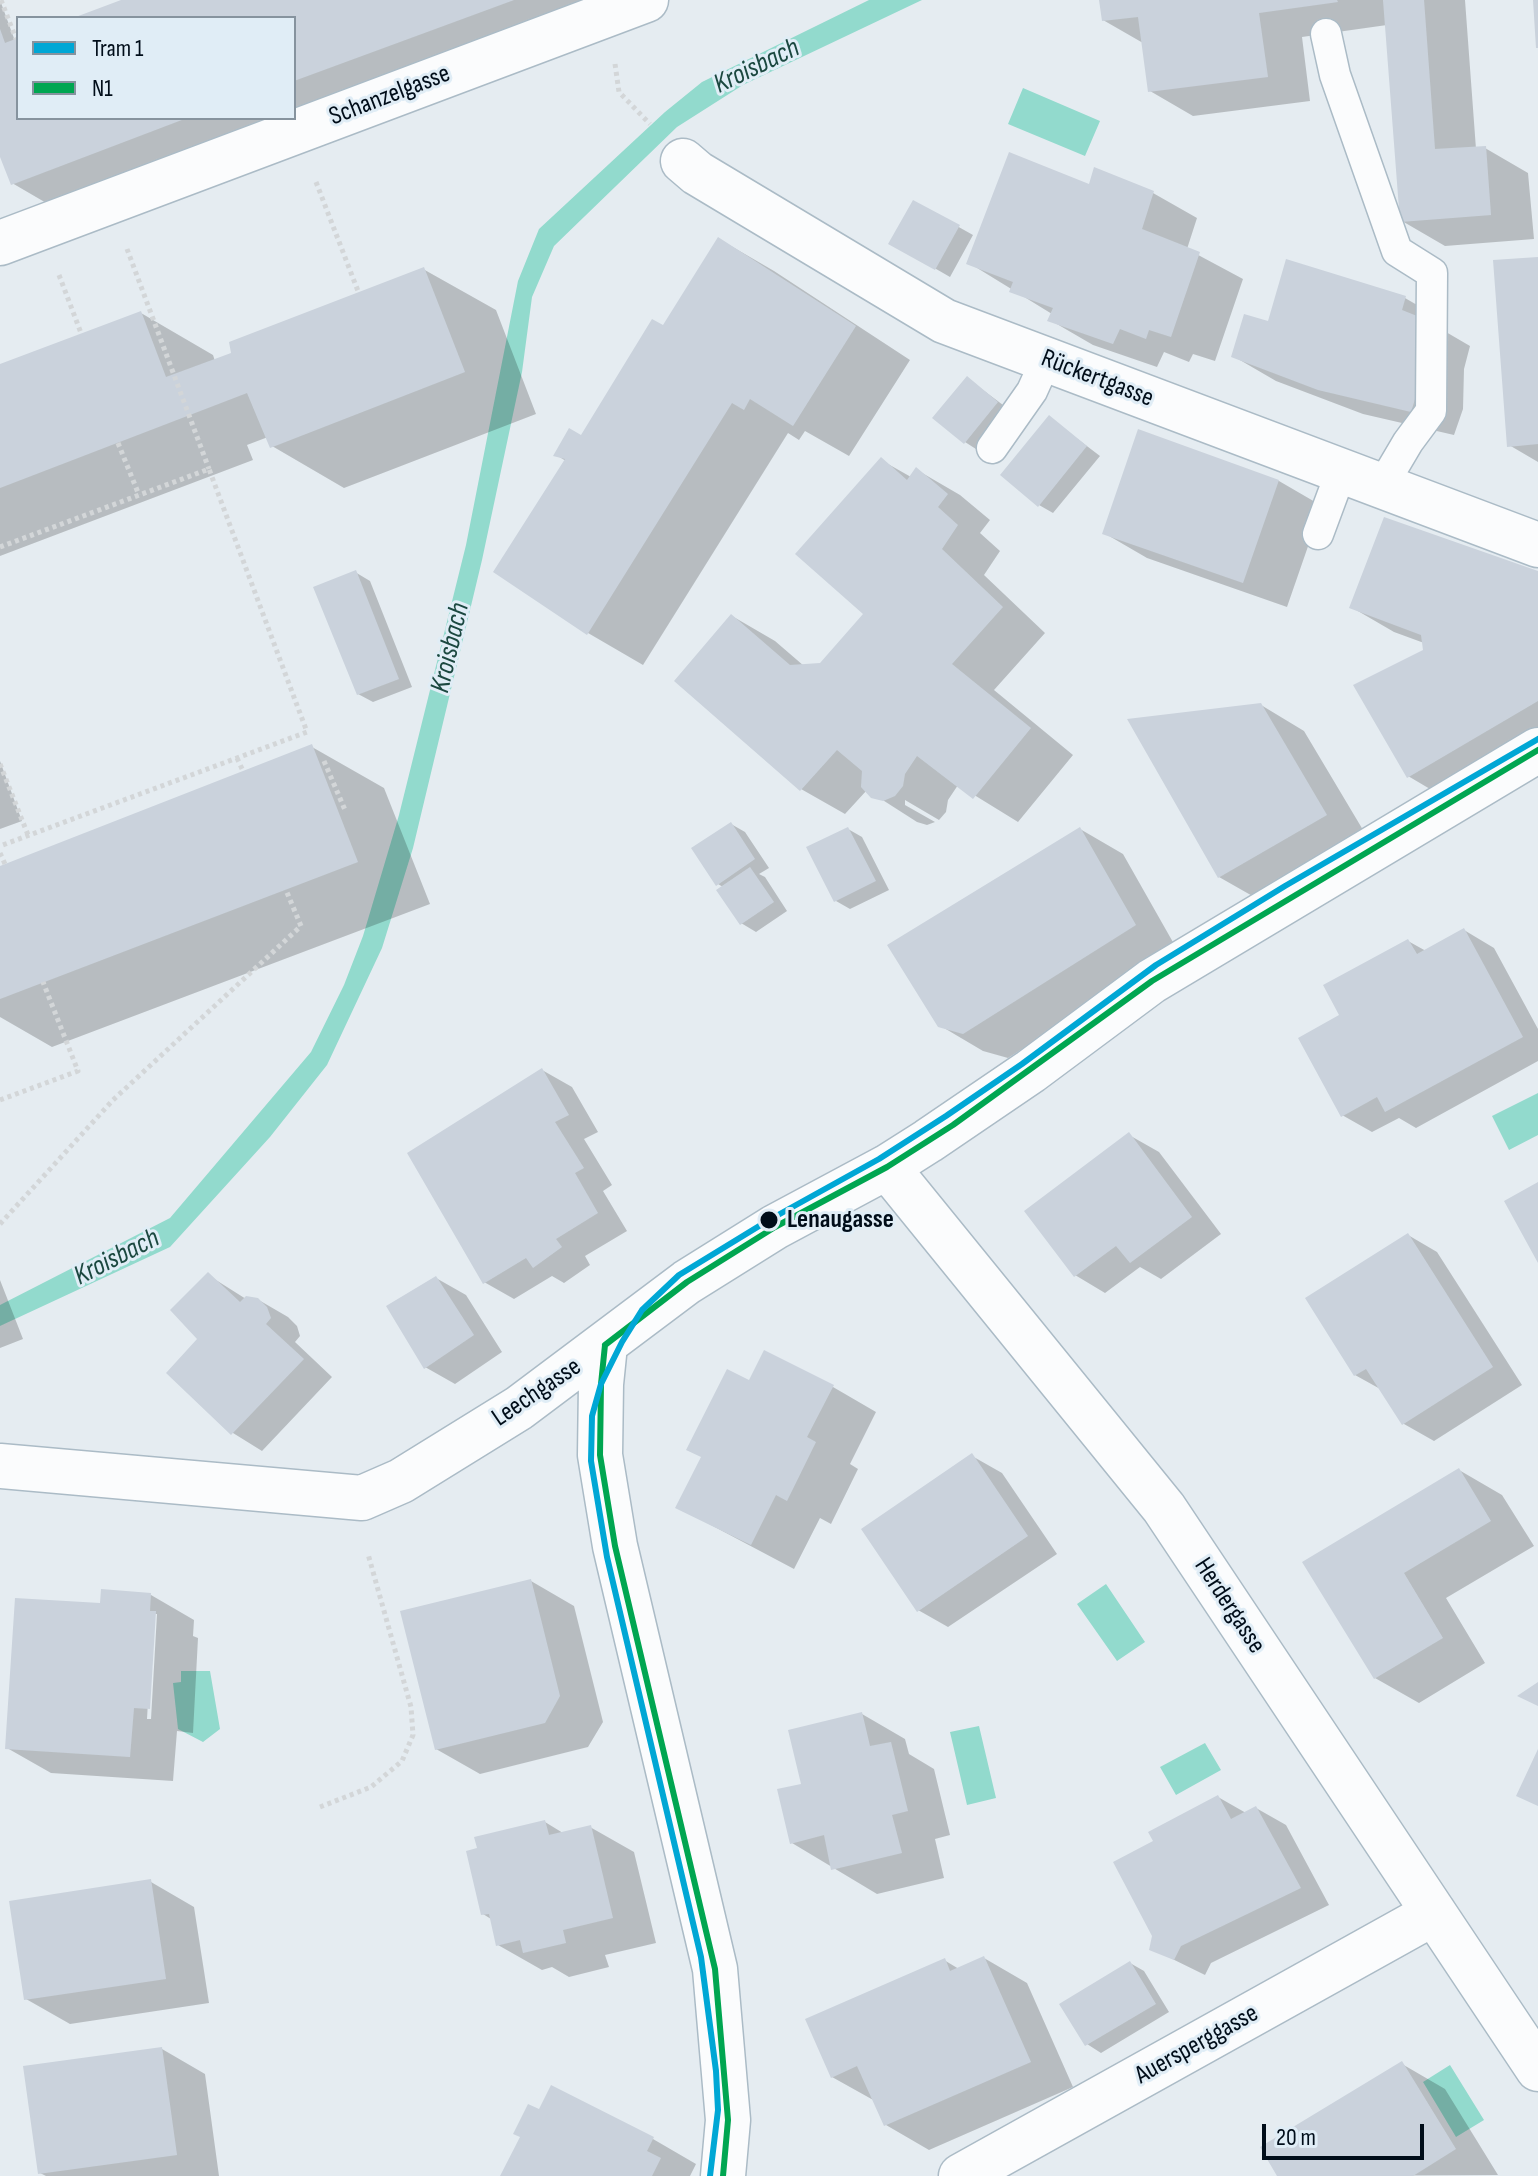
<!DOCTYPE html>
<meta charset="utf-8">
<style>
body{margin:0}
#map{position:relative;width:1538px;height:2176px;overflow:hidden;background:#e5ecf1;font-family:"Sofia Sans Condensed",sans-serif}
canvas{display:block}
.legend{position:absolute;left:16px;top:16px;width:280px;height:104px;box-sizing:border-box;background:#e0edf6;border:2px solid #86939e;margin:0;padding:10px 14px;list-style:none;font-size:24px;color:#000d19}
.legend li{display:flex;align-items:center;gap:16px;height:40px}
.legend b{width:40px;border:2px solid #86939e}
.scale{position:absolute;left:1262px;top:2124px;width:162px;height:36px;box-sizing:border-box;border:4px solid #000d19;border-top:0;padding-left:10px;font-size:24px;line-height:28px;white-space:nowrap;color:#000d19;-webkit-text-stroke:6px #e0edf6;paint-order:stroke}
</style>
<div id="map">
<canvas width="1538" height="2176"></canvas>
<ul class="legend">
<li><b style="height:10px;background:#00a7d5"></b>Tram 1</li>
<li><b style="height:10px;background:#00a651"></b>N1</li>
</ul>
<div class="scale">20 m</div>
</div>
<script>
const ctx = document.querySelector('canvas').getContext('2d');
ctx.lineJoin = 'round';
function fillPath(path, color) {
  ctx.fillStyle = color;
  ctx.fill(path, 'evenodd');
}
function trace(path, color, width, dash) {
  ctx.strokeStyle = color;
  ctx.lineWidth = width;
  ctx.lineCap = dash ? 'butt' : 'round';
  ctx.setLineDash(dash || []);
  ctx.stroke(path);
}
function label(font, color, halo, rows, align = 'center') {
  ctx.font = font + ' "Sofia Sans Condensed",sans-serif';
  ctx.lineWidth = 6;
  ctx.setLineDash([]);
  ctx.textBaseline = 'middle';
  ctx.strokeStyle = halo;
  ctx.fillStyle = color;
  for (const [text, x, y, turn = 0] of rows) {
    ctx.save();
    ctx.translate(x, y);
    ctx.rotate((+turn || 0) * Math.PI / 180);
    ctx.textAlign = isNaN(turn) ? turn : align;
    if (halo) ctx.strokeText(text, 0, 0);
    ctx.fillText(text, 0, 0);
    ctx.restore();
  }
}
fillPath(new Path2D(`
 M 869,0 L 922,0 L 743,85 L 677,127 L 554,246 L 532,297 L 522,372 L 482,560 L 413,848 L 382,948 L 327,1065 L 270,1137 L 170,1247 L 0,1326 L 0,1305 L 170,1218 L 311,1052 L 344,985 L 363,936 L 399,815 L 466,545 L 518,281 L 539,229 L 665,112 L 702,82 Z
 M 1023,88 L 1100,121 L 1085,156 L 1008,124 Z
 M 1538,1093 L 1538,1135 L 1509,1150 L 1492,1116 Z
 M 1106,1584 L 1145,1642 L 1117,1661 L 1077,1604 Z
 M 181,1671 L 210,1671 L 220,1729 L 203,1742 L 178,1729 L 173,1683 L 181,1682 Z
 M 979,1726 L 996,1798 L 967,1805 L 950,1732 Z
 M 1205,1743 L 1221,1770 L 1176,1795 L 1160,1767 Z
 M 1450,2065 L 1484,2120 L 1456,2137 L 1423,2082 Z`), '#92dacd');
fillPath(new Path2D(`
 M 0,0 L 15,41 L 18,40 L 18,118 L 294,118 L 294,18 L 78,18 L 126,0 L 604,0 L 84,225 L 12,183 L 0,152 Z
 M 1101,0 L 1465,0 L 1476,149 L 1485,148 L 1528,173 L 1534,239 L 1445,246 L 1402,221 L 1387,25 L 1302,37 L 1310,101 L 1193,116 L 1150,91 L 1143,43 L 1103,20 Z
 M 1090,186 L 1153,193 L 1197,218 L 1187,249 L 1243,279 L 1215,361 L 1193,354 L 1189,362 L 1164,352 L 1157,367 L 1093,345 L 1050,320 L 1052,314 L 969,263 Z
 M 914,202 L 973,235 L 950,277 L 891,243 Z
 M 719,239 L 774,271 L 910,360 L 849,456 L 805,431 L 799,440 L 788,433 L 643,665 L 588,633 L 566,461 L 556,455 L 582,437 L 663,328 Z
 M 1538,259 L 1538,462 L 1509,445 Z
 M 423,269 L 496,310 L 536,414 L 344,488 L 272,446 L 268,437 L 247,445 L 253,460 L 0,556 L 0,366 L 141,313 L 213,355 L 215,361 Z
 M 1405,298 L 1448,323 L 1446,332 L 1470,346 L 1464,369 L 1463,409 L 1454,435 L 1363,414 L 1276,381 L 1233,356 L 1269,324 Z
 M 967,378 L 1011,411 L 979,451 L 965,442 Z
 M 1050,418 L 1100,456 L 1053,513 L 1039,505 Z
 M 1139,432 L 1279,481 L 1322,506 L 1287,607 L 1147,558 L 1104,533 Z
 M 881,460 L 911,477 L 917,470 L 960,495 L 990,520 L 980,533 L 1000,551 L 984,575 L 1045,633 L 994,690 L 1073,755 L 1018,822 L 958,785 L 948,800 L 946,812 L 939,820 L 905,800 L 905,805 L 935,822 L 927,825 L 917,822 L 867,790 L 845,814 L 801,789 L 732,616 L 775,641 L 804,666 L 821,665 L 865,614 Z
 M 355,572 L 370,581 L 412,687 L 373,702 L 358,694 Z
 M 1538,573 L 1538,751 L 1452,802 L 1408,776 L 1425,652 L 1424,643 L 1394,632 L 1351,607 Z
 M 1261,705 L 1304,731 L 1369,840 L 1263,902 L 1219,877 Z
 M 312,747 L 384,788 L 430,904 L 52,1047 L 0,1017 L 0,867 Z
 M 0,761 L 22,821 L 0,829 Z
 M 731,824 L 745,832 L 769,868 L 759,874 L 765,877 L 787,911 L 756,932 L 741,923 L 723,887 L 718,884 Z
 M 848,829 L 862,837 L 889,890 L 850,909 L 836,901 Z
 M 1080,829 L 1123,854 L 1178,951 L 1008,1058 L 983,1051 L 939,1025 Z
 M 1464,930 L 1494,948 L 1538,1029 L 1538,1061 L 1416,1128 L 1399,1118 L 1372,1132 L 1342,1115 L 1342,1016 L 1408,941 L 1426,951 Z
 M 542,1070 L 572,1087 L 598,1132 L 584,1139 L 612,1185 L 603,1191 L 627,1231 L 585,1256 L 590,1265 L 564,1283 L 552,1276 L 514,1299 L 484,1282 Z
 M 1129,1135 L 1159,1152 L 1221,1234 L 1161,1279 L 1140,1267 L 1105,1293 L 1075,1275 Z
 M 1408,1235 L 1437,1252 L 1522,1385 L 1434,1441 L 1404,1424 L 1382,1390 L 1355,1375 Z
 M 208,1275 L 246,1299 L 257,1299 L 288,1317 L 297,1326 L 300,1336 L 295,1342 L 332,1377 L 262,1451 L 233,1433 L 168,1373 L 200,1339 Z
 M 436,1278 L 466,1295 L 502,1352 L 455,1384 L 425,1367 Z
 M 0,1280 L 23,1339 L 0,1348 Z
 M 749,1382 L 833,1387 L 876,1412 L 850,1464 L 858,1469 L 831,1524 L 820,1518 L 794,1569 L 677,1507 L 703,1457 Z
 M 972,1456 L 1002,1473 L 1057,1554 L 948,1627 L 918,1610 Z
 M 1459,1470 L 1502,1495 L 1534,1546 L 1446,1598 L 1485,1663 L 1419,1703 L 1375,1678 L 1305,1563 Z
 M 531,1581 L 574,1606 L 603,1722 L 588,1747 L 480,1774 L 436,1749 Z
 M 151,1595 L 194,1620 L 193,1636 L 198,1638 L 193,1733 L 177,1731 L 173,1781 L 51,1773 L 7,1748 L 101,1605 ZM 153,1614 L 157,1614 L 151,1719 L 147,1719 Z
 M 862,1714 L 905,1739 L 909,1754 L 934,1769 L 950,1835 L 935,1839 L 944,1878 L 877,1894 L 792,1843 L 804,1786 Z
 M 1218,1797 L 1246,1813 L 1256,1808 L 1286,1825 L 1329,1905 L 1211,1963 L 1205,1975 L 1152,1949 L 1156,1841 Z
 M 545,1822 L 563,1833 L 590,1827 L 634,1852 L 656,1943 L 605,1955 L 609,1967 L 569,1977 L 552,1967 L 542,1970 L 498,1945 L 491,1919 L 483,1914 Z
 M 151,1882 L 194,1907 L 209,2003 L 70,2024 L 26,1999 Z
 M 984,1958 L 1027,1983 L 1073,2087 L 929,2150 L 886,2125 L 875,2101 L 832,2077 L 944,1960 L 959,1969 Z
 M 1130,1963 L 1144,1971 L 1169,2012 L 1101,2053 L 1087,2044 Z
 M 162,2049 L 205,2074 L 219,2176 L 46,2176 L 40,2173 Z
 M 1402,2064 L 1445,2089 L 1498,2175 L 1280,2176 Z
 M 552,2088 L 653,2139 L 696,2164 L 690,2176 L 502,2176 Z`), '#0003');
fillPath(new Path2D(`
 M 121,0 L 514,0 L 294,81 L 294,18 L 73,18 Z
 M 1099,0 L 1337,0 L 1338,2 L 1259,13 L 1268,77 L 1148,92 L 1138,17 L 1102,21 Z
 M 1383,0 L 1424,0 L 1435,149 L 1486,146 L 1491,215 L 1400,222 Z
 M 1533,0 L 1538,0 L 1538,48 L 1536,48 Z
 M 0,29 L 5,43 L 18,38 L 18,118 L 187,118 L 11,185 L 0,157 Z
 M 1009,152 L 1089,184 L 1094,167 L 1154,191 L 1142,229 L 1200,252 L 1171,337 L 1149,330 L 1146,339 L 1120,329 L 1113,344 L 1047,321 L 1053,308 L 1009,292 L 1013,282 L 966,264 Z
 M 913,200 L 960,225 L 935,270 L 888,244 Z
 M 718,237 L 856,326 L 793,426 L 750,399 L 744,410 L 732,403 L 587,635 L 493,572 L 565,459 L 553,456 L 569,428 L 581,435 L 652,319 L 663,325 Z
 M 1538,257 L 1538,444 L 1507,447 L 1493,260 Z
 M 1286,259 L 1406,296 L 1402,310 L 1427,320 L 1420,383 L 1411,412 L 1318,390 L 1231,357 L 1244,314 L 1268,321 Z
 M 424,267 L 465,372 L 270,448 L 247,393 L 0,488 L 0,364 L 141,311 L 166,377 L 231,353 L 229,342 Z
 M 967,376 L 998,402 L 964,444 L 932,418 Z
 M 1049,415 L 1087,446 L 1038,507 L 1000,475 Z
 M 1138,429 L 1279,480 L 1243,583 L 1102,534 Z
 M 881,457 L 907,480 L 916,467 L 948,494 L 938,507 L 958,525 L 942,549 L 1003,607 L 952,664 L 1031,728 L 973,799 L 917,756 L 905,774 L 903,786 L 895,796 L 883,801 L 871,798 L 861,787 L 862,771 L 837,750 L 800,791 L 674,681 L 731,614 L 790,665 L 820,663 L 863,614 L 795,554 Z
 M 1384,517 L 1538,571 L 1538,701 L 1407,778 L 1353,685 L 1423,650 L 1421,635 L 1349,608 Z
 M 356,570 L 399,679 L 357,695 L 313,587 Z
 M 1261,703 L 1327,815 L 1218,878 L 1127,719 Z
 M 312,744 L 358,862 L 0,999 L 0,866 Z
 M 731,822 L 755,859 L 716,886 L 691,848 Z
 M 848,827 L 876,881 L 834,902 L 806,847 Z
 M 1080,827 L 1136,925 L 963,1034 L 938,1027 L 887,945 Z
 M 750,867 L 774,902 L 740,925 L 716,890 Z
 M 1464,928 L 1523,1037 L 1385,1112 L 1377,1097 L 1341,1117 L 1298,1038 L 1339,1015 L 1323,985 L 1408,939 L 1417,954 Z
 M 542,1068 L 569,1115 L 555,1122 L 584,1168 L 575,1173 L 598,1213 L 556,1239 L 562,1247 L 533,1268 L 526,1258 L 483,1284 L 407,1153 Z
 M 1129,1132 L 1192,1217 L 1130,1263 L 1116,1246 L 1074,1277 L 1024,1211 Z
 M 1538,1182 L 1538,1263 L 1504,1201 Z
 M 1408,1233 L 1493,1367 L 1402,1425 L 1366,1369 L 1354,1376 L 1305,1298 Z
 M 208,1272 L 240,1302 L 246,1296 L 258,1298 L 267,1307 L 271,1318 L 266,1324 L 304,1359 L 231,1435 L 166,1373 L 197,1339 L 170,1310 Z
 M 436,1276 L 474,1335 L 424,1369 L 386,1306 Z
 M 764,1350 L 834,1385 L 807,1437 L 816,1442 L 787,1501 L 776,1495 L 751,1545 L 675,1508 L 701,1457 L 686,1450 L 727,1369 L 749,1380 Z
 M 972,1453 L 1028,1536 L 917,1612 L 861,1529 Z
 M 1459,1468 L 1491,1521 L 1404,1573 L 1443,1638 L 1374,1679 L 1302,1562 Z
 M 531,1579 L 560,1696 L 545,1723 L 435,1750 L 400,1611 Z
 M 101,1589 L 151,1593 L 150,1611 L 156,1611 L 150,1709 L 134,1708 L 130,1757 L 5,1749 L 15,1598 L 100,1603 Z
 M 1538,1682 L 1538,1706 L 1517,1696 Z
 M 862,1712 L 870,1746 L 891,1742 L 908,1811 L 892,1815 L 902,1853 L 831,1870 L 824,1835 L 790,1844 L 777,1789 L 801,1784 L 788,1730 Z
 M 1538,1749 L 1538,1806 L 1516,1796 Z
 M 1218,1795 L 1231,1819 L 1256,1806 L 1301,1888 L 1181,1946 L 1174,1960 L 1149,1950 L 1152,1936 L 1113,1862 L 1153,1841 L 1148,1832 Z
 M 545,1820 L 549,1835 L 591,1825 L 613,1918 L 563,1930 L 566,1943 L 523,1953 L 520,1940 L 496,1946 L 489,1914 L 481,1915 L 466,1851 L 477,1848 L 474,1837 Z
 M 151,1879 L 166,1979 L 24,2000 L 9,1901 Z
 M 984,1956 L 1031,2062 L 884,2126 L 857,2066 L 831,2078 L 805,2019 L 945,1958 L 950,1971 Z
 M 1130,1961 L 1156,2004 L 1085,2046 L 1059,2004 Z
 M 162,2047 L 177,2155 L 38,2174 L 23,2066 Z
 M 1402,2061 L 1456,2149 L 1413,2176 L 1277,2176 L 1260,2147 Z
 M 551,2085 L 654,2137 L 647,2151 L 661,2158 L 652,2176 L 500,2176 L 520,2137 L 513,2134 L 528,2104 L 539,2109 Z`), '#cad2dc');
const lane = new Path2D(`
 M 1326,34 L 1335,75 L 1397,251 L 1432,273 L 1431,411 L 1408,442 L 1382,486
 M 992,448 L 1032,391 L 1046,360
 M 1318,534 L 1341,472`);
const street = new Path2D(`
 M 683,161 L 697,173 L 944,321 L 1538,545
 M 0,243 L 646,0
 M 887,1167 L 1164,1508 L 1538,2069
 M 605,1345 L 601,1384 L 600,1455 L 615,1546 L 715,1969 L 728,2120 L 723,2176
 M 0,1466 L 362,1498 L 401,1481 L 519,1408 L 687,1282 L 775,1227 L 887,1167 L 928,1141 L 1031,1071 L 1152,981 L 1538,750
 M 961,2176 L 1434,1913`);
trace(lane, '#abbbc6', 33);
trace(street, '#abbbc6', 47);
trace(new Path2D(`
 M 1,0 L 16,39
 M 615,64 L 619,92 L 650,124
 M 316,182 L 358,291
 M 127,249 L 209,469
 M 59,275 L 81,333
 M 118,443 L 139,495
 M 0,547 L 209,469 L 307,732 L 0,846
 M 237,758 L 243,771
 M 324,761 L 345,810
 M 0,764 L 28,835
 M 0,853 L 5,864
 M 0,1100 L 78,1071 L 43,982
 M 0,1224 L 113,1100 L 301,926 L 286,890
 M 320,1807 L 371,1787 L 402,1761 L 413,1735 L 411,1707 L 368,1554`), '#d3d6d8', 5, [4, 4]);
trace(lane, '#fbfcfd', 30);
trace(street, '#fbfcfd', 44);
trace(new Path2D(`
 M 605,1345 L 687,1282 L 775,1227 L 887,1167 L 953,1125 L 1152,981 L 1538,750
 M 605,1345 L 601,1384 L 600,1455 L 615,1546 L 715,1969 L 728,2120 L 723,2176`), '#00a651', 6);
trace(new Path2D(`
 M 710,2176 L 718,2110 L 716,2071 L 701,1957 L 607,1557 L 591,1461 L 592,1416 L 601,1384 L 622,1342 L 642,1310 L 679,1275 L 769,1220 L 879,1159 L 946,1116 L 1022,1064 L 1156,965 L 1285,886 L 1538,739`), '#00a7d5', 6);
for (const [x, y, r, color] of [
 [769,1220,10,"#000d19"]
]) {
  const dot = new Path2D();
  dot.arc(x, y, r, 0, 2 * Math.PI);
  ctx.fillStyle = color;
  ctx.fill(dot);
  trace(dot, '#e0edf6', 3);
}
label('26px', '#000d19', '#e0edf6', [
 ["Schanzelgasse",390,96,-21],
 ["Rückertgasse",1097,379,21],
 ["Leechgasse",537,1393,-34],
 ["Herdergasse",1229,1606,57],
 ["Auersperggasse",1197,2045,-29]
]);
label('bold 26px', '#000d19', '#e0edf6', [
 ["Lenaugasse",787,1220]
], 'left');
label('italic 28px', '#1b4840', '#e0edf6', [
 ["Kroisbach",757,67,-26],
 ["Kroisbach",451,648,-77],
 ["Kroisbach",117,1258,-27]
]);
</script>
